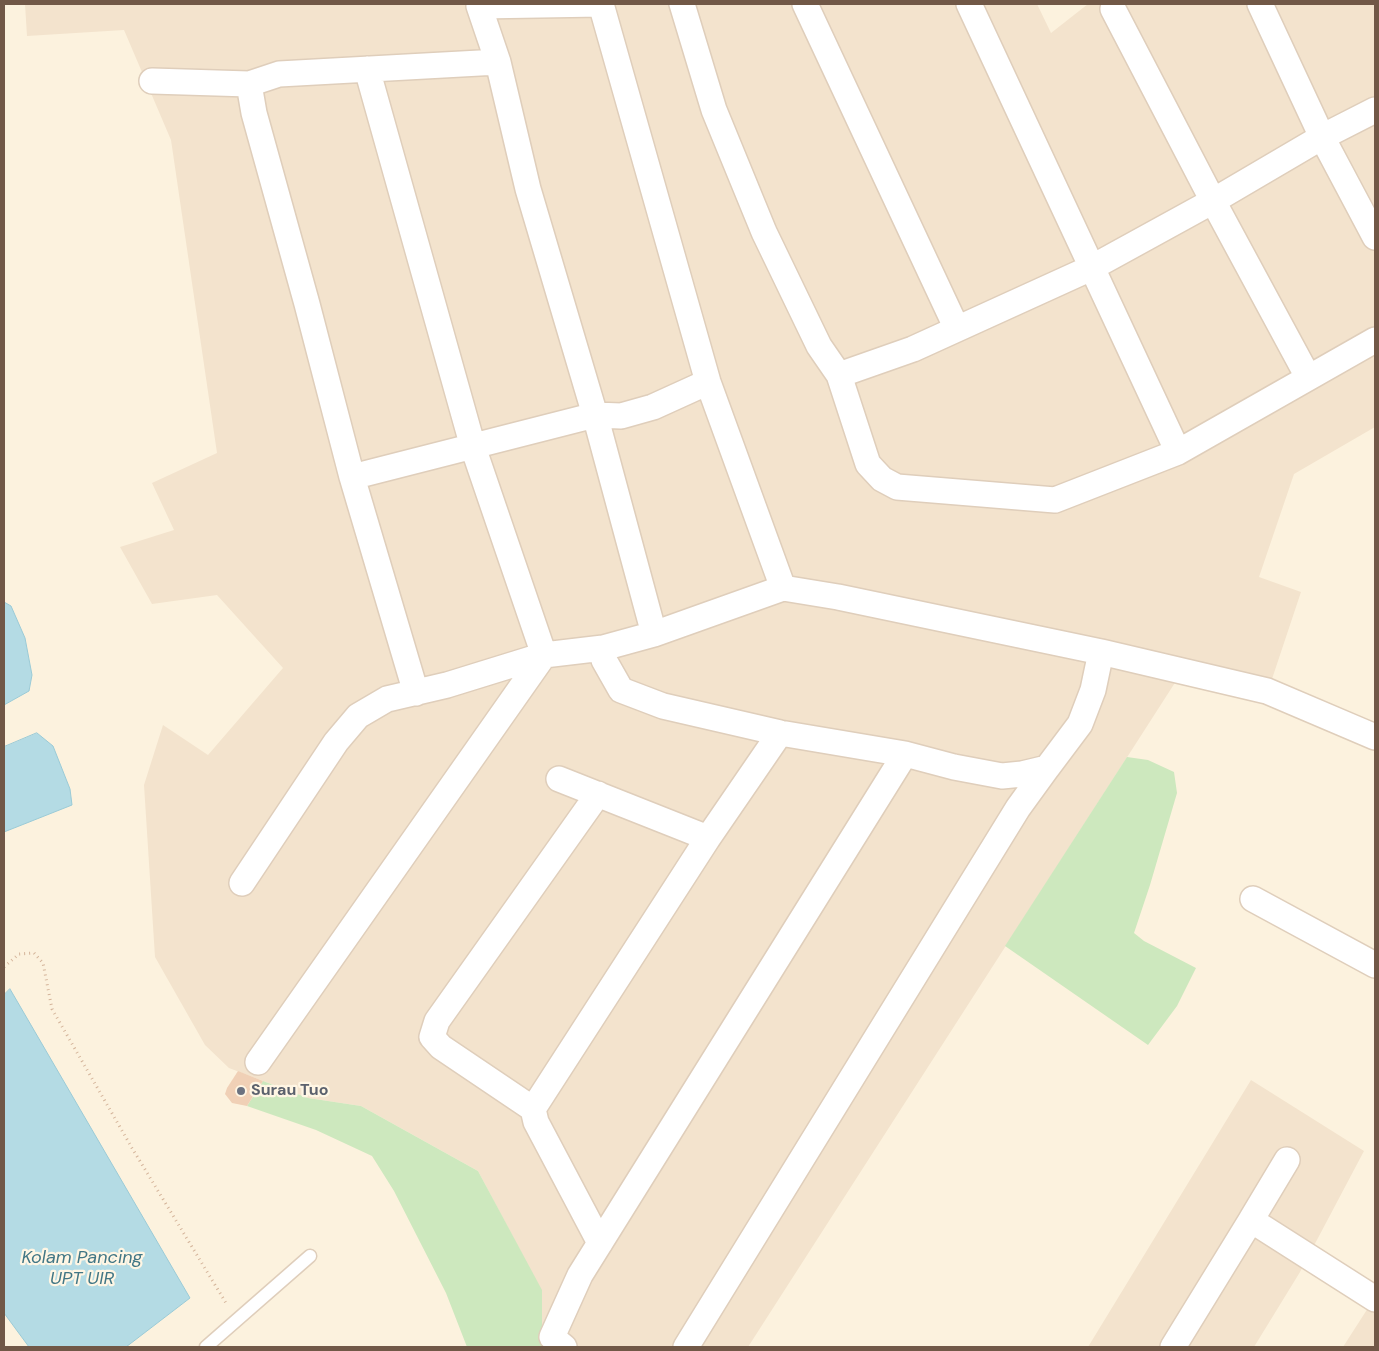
<!DOCTYPE html>
<style>
body{margin:0}
#map{position:relative;width:1379px;height:1351px;overflow:hidden;background:#fcf2de;font-family:"DM Sans",sans-serif}
canvas{display:block}
.frame{position:absolute;inset:0;border:5px solid #715847;pointer-events:none}
</style>
<div id="map">
<canvas width="1379" height="1351"></canvas>
<div class="frame"></div>
</div>
<script>
const ctx = document.querySelector('canvas').getContext('2d');
ctx.lineJoin = 'round';
function fillPath(path, color) {
  ctx.fillStyle = color;
  ctx.fill(path, 'evenodd');
}
function trace(path, color, width, dash) {
  ctx.strokeStyle = color;
  ctx.lineWidth = width;
  ctx.lineCap = dash ? 'butt' : 'round';
  ctx.setLineDash(dash || []);
  ctx.stroke(path);
}
function label(font, color, halo, rows, align = 'center') {
  ctx.font = font + ' "DM Sans",sans-serif';
  ctx.lineWidth = 4.5;
  ctx.setLineDash([]);
  ctx.textBaseline = 'middle';
  ctx.strokeStyle = halo;
  ctx.fillStyle = color;
  for (const [text, x, y, turn = 0] of rows) {
    ctx.save();
    ctx.translate(x, y);
    ctx.rotate((+turn || 0) * Math.PI / 180);
    ctx.textAlign = isNaN(turn) ? turn : align;
    if (halo) ctx.strokeText(text, 0, 0);
    ctx.fillText(text, 0, 0);
    ctx.restore();
  }
}
fillPath(new Path2D(`
 M 25,4 L 1037,4 L 1051,33 L 1088,4 L 1375,4 L 1375,427 L 1294,474 L 1259,577 L 1301,592 L 1265,700 L 1178,678 L 748,1347 L 542,1347 L 541,1290 L 478,1171 L 361,1106 L 308,1098 L 229,1068 L 205,1045 L 155,957 L 144,785 L 163,725 L 208,755 L 283,668 L 217,595 L 152,604 L 120,547 L 174,530 L 152,483 L 217,453 L 171,140 L 124,30 L 27,36 Z
 M 1251,1080 L 1364,1151 L 1300,1272 L 1254,1347 L 1088,1347 Z
 M 1368,1308 L 1375,1313 L 1375,1347 L 1343,1347 Z`), '#f3e3cd');
fillPath(new Path2D(`
 M 1127,757 L 1148,760 L 1174,772 L 1177,793 L 1150,885 L 1134,933 L 1144,941 L 1196,968 L 1177,1006 L 1148,1045 L 1005,946 Z
 M 263,1081 L 308,1098 L 361,1106 L 478,1171 L 542,1290 L 542,1347 L 467,1347 L 446,1293 L 394,1191 L 372,1156 L 316,1130 L 247,1106 Z`), '#cde8be');
const water = new Path2D(`
 M 4,602 L 11,606 L 25,638 L 32,675 L 29,691 L 4,705 Z
 M 37,733 L 53,746 L 70,789 L 72,805 L 4,832 L 4,747 Z
 M 10,989 L 190,1298 L 126,1347 L 29,1347 L 4,1313 L 4,995 Z`);
fillPath(water, '#b4dbe4');
trace(water, '#9acad6', 1);
fillPath(new Path2D(`
 M 238,1071 L 263,1081 L 247,1106 L 232,1103 L 225,1094 L 227,1088 Z`), '#f0d0b6');
const lane = new Path2D(`
 M 206,1347 L 310,1256`);
const street = new Path2D(`
 M 682,4 L 714,110 L 764,232 L 819,346 L 839,375 L 868,464 L 882,479 L 897,487 L 1055,500 L 1178,452 L 1375,340
 M 805,4 L 957,329
 M 969,4 L 1178,452
 M 1260,4 L 1322,137 L 1375,237
 M 1113,9 L 1213,201 L 1308,377
 M 498,62 L 528,189 L 595,415 L 654,634
 M 152,81 L 249,84 L 279,74 L 498,62 L 479,6 L 601,4 L 708,382 L 783,588
 M 249,84 L 254,113 L 307,304 L 352,477 L 416,693
 M 839,375 L 913,349 L 1091,268 L 1213,201 L 1322,137 L 1375,110
 M 352,477 L 595,415 L 621,416 L 653,407 L 708,382
 M 603,648 L 604,660 L 621,690 L 663,706 L 780,733 L 905,754 L 954,767 L 1002,776 L 1022,774 L 1047,768 L 1080,724 L 1093,690 L 1101,652
 M 559,779 L 708,838
 M 242,883 L 336,742 L 358,716 L 387,699 L 447,685 L 544,655 L 603,648 L 654,634 L 783,588 L 838,597 L 1101,652 L 1267,691 L 1375,737
 M 1253,899 L 1375,965
 M 258,1062 L 544,655 L 473,447 L 367,69
 M 533,1109 L 441,1047 L 432,1037 L 437,1021 L 598,794
 M 1251,1220 L 1287,1160
 M 600,1243 L 536,1122 L 533,1109 L 708,838 L 780,733
 M 564,1347 L 552,1337 L 580,1275 L 905,754
 M 686,1347 L 1018,808 L 1047,768
 M 1173,1347 L 1251,1220 L 1375,1299`);
trace(lane, '#dfcebb', 15);
trace(street, '#dfcebb', 28);
trace(new Path2D(`
 M 4,967 L 19,954 L 34,953 L 43,963 L 52,1009 L 132,1148 L 226,1303`), '#d4b49a', 3, [1, 4]);
trace(lane, '#fff', 12);
trace(street, '#fff', 25);
for (const [x, y, r, color] of [
 [241,1091,5,"#6b7280"]
]) {
  const dot = new Path2D();
  dot.arc(x, y, r, 0, 2 * Math.PI);
  ctx.fillStyle = color;
  ctx.fill(dot);
  trace(dot, '#fff6e4', 2);
}
label('bold 16px', '#5b616d', '#fff6e4', [
 ["Surau Tuo",251,1091]
], 'left');
label('italic 18px', '#417685', '#fff6e4', [
 ["Kolam Pancing",82,1258],
 ["UPT UIR",82,1279]
]);
</script>
